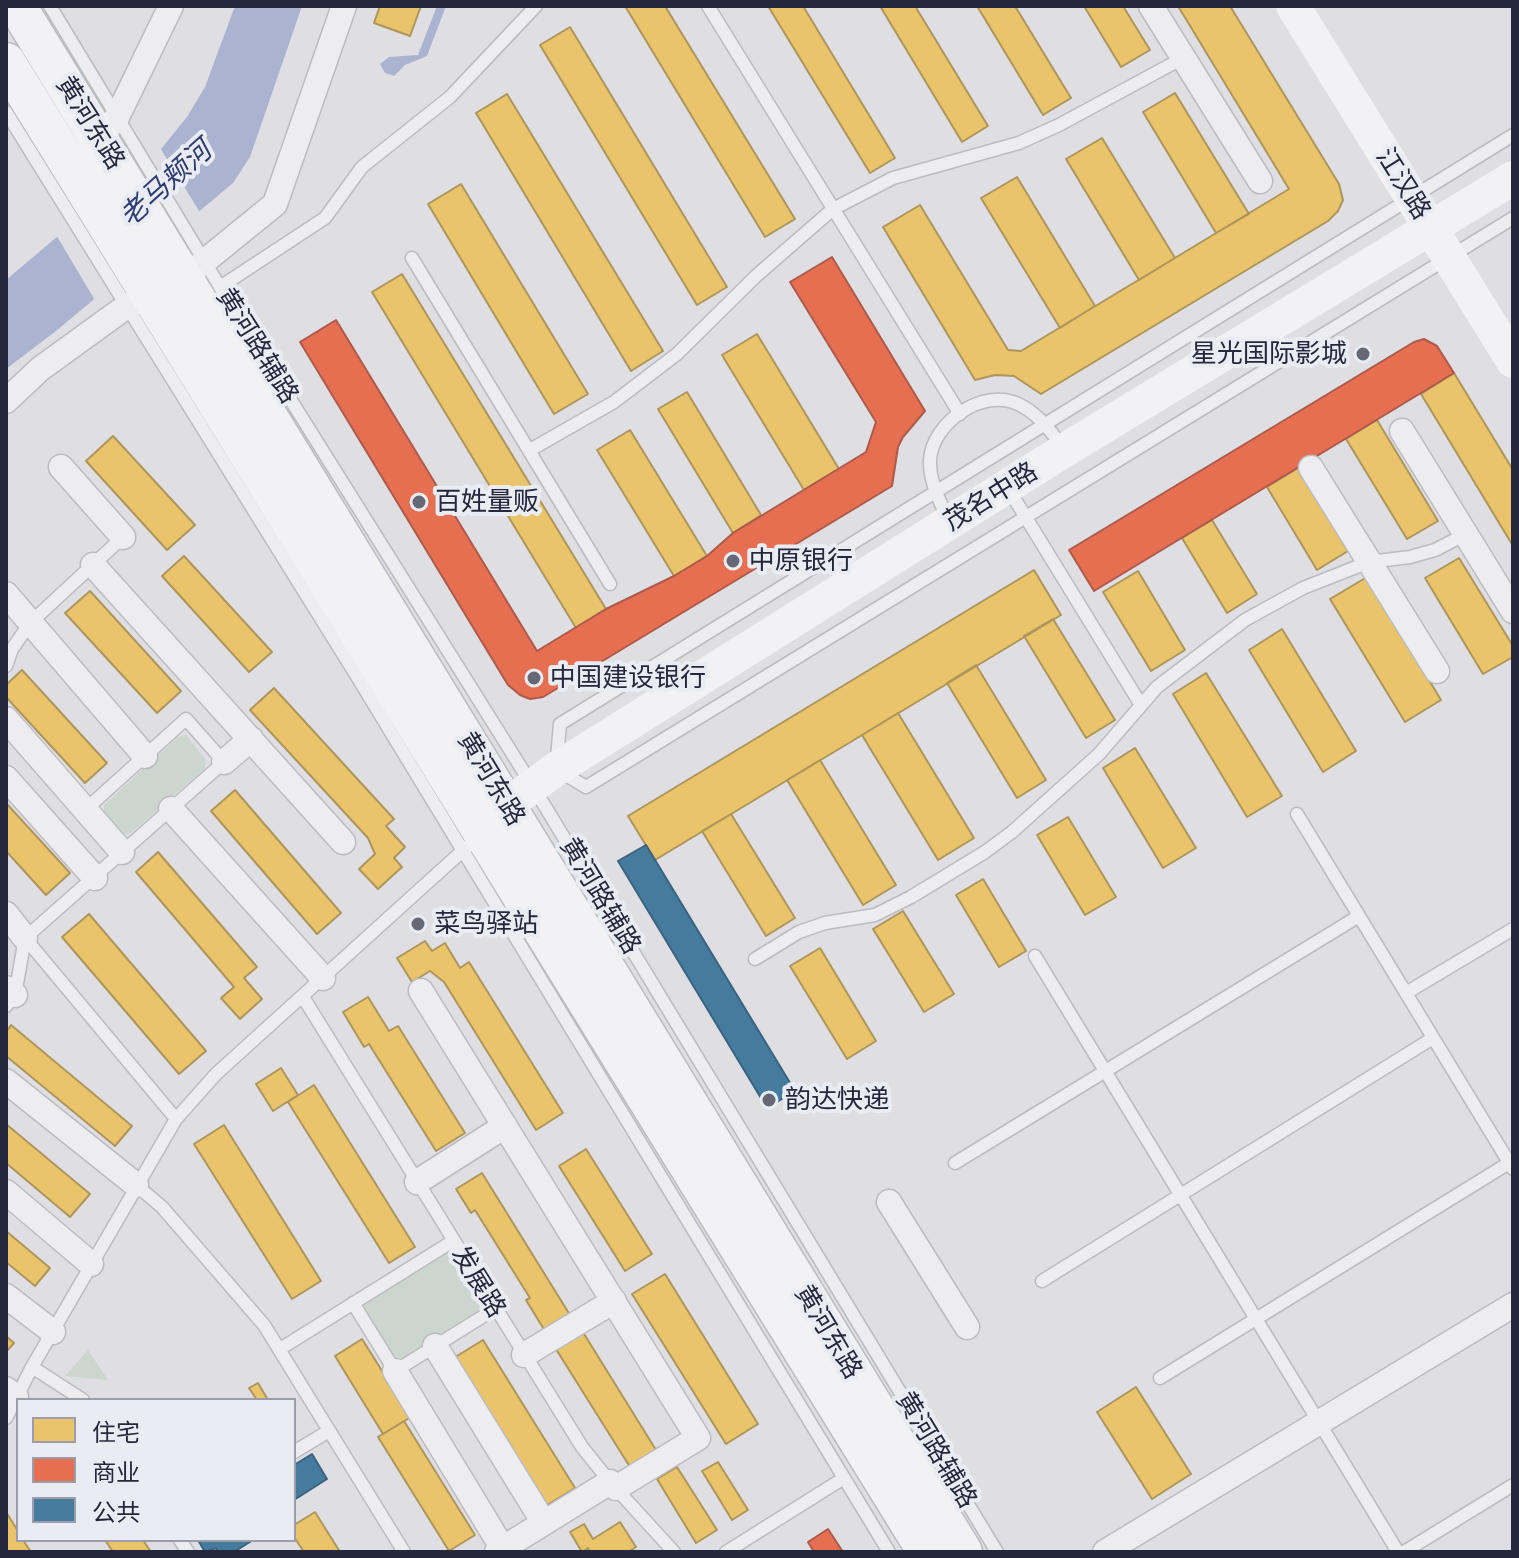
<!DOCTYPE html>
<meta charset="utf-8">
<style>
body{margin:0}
#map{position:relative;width:1519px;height:1558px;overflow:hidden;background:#dedee3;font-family:Raleway,"Noto Sans SC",sans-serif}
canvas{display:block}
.frame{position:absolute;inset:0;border:8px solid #25283c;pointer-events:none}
.legend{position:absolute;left:16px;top:1398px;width:280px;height:144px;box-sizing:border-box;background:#eaecf4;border:2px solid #9b9eaa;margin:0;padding:10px 14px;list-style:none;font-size:24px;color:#25283c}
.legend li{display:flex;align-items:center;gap:16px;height:40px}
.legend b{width:40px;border:2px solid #9b9eaa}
</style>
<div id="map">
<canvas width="1519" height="1558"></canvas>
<div class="frame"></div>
<ul class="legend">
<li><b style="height:22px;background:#e9c46a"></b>住宅</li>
<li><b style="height:22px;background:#e76f51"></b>商业</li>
<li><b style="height:22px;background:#457b9d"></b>公共</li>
</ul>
</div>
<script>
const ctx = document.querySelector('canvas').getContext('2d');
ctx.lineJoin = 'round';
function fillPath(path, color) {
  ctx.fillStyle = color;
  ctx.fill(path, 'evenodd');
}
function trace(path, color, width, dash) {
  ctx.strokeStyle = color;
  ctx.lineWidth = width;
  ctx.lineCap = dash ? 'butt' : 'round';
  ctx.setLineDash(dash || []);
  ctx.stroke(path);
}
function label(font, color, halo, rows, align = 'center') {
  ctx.font = font + ' Raleway,"Noto Sans SC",sans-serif';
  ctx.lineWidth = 8;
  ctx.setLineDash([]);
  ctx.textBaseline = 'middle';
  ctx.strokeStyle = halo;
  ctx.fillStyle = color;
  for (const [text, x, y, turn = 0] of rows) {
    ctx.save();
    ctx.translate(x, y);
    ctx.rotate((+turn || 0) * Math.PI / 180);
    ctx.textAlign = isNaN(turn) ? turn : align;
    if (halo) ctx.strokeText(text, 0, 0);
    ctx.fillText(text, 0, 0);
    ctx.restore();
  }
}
fillPath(new Path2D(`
 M 186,735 L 206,760 L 204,769 L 131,833 L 123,834 L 104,813 L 104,805 L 178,737 Z
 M 443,1252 L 455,1253 L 483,1301 L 476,1315 L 398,1365 L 361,1308 L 362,1302 Z
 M 88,1350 L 108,1380 L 65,1376 Z`), '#cbd6ce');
fillPath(new Path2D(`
 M 235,6 L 302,6 L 250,157 L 233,183 L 56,331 L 6,369 L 6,280 L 161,149 L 187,117 L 205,87 Z
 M 437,6 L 446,6 L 427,56 L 405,65 L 394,76 L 385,73 L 380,64 L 389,57 L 418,55 Z`), '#aab3d0');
fillPath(new Path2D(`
 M 159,146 L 201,214 L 96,302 L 55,233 Z`), '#dedee3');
const homes = new Path2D(`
 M 380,6 L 421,6 L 410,36 L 374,23 Z
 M 625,6 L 665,6 L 795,219 L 765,237 Z
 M 768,6 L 803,6 L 895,158 L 870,173 Z
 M 880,6 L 915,6 L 988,126 L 962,142 Z
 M 977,6 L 1015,6 L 1071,98 L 1043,115 Z
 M 1084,6 L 1123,6 L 1150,50 L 1121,67 Z
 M 1178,6 L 1230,6 L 1339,184 L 1343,200 L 1338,211 L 1328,221 L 1041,394 L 1014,376 L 995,375 L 975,380 L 883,227 L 920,205 L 1008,350 L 1021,351 L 1289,189 Z
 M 570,27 L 727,287 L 697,305 L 540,45 Z
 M 1175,93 L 1249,214 L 1216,233 L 1143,112 Z
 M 507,94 L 663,351 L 631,371 L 476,113 Z
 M 1102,138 L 1175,258 L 1139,280 L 1066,159 Z
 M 1017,177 L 1095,306 L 1060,328 L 981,198 Z
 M 461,184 L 588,394 L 554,414 L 428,204 Z
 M 402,274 L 606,609 L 576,628 L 372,292 Z
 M 757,334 L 839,469 L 804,490 L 722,355 Z
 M 1454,373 L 1513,470 L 1513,546 L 1421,394 Z
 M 687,392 L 761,515 L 733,533 L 658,409 Z
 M 1377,420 L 1438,521 L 1407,539 L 1346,439 Z
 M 630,430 L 707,556 L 674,576 L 597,450 Z
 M 113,436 L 195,525 L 167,550 L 86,461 Z
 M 1298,468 L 1348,551 L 1317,570 L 1267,487 Z
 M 1212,520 L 1257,594 L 1227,613 L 1182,538 Z
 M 184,556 L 272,652 L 249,672 L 162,576 Z
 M 1459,558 L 1513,646 L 1513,657 L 1483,674 L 1425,578 Z
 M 1034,570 L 1061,615 L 655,860 L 628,816 Z
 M 1138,571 L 1185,650 L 1151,671 L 1103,592 Z
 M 1367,577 L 1441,700 L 1405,722 L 1330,599 Z
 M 90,591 L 181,691 L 157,713 L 65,613 Z
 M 1053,619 L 1115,720 L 1086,738 L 1024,636 Z
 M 1282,629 L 1356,751 L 1323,772 L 1249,650 Z
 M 976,665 L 1046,780 L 1017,798 L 947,683 Z
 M 22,670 L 107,763 L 85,783 L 6,697 L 6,685 Z
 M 1206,673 L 1282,796 L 1247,817 L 1173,694 Z
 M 274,688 L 394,819 L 386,826 L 405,847 L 394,858 L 402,867 L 378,889 L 359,869 L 375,854 L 368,838 L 250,710 Z
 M 898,713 L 974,838 L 938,860 L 862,735 Z
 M 1135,748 L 1196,848 L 1163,868 L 1103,768 Z
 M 820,760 L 896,885 L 863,905 L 787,780 Z
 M 235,790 L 341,913 L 317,934 L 211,811 Z
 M 6,803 L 70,873 L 46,895 L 6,851 Z
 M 731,814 L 795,918 L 766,936 L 702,831 Z
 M 1068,817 L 1116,897 L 1085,915 L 1037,835 Z
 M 158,852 L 257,967 L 244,978 L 262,999 L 240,1019 L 221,998 L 234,987 L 136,872 Z
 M 983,879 L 1026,951 L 999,967 L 956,895 Z
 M 903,911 L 954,994 L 924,1012 L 873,929 Z
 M 89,914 L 206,1051 L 179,1074 L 62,937 Z
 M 425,941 L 432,951 L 445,943 L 460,968 L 469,962 L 563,1113 L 536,1130 L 444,982 L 430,971 L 412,982 L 397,958 Z
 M 820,948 L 876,1041 L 847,1059 L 790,966 Z
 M 368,997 L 389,1031 L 398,1026 L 465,1133 L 436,1151 L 369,1044 L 364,1047 L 343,1012 Z
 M 11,1025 L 132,1126 L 115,1146 L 6,1056 L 6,1032 Z
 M 281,1068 L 298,1095 L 273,1111 L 256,1084 Z
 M 314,1085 L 415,1247 L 389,1263 L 288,1102 Z
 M 6,1124 L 90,1194 L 70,1217 L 6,1163 Z
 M 224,1125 L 321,1281 L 292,1299 L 194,1144 Z
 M 586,1149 L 652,1254 L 625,1271 L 559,1166 Z
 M 482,1173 L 570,1315 L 545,1331 L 526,1300 L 530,1298 L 475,1210 L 471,1213 L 456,1189 Z
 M 6,1231 L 50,1268 L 35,1286 L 6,1262 Z
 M 665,1274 L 758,1424 L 726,1444 L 632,1294 Z
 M 581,1329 L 656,1450 L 630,1467 L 554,1346 Z
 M 6,1336 L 14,1343 L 6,1352 Z
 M 362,1339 L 411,1417 L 383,1434 L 335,1356 Z
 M 483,1340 L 575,1488 L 544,1507 L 452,1359 Z
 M 258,1383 L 268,1400 L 257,1400 L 249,1388 Z
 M 1136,1387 L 1191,1474 L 1152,1499 L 1097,1412 Z
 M 404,1421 L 475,1535 L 449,1551 L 378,1437 Z
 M 718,1462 L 748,1510 L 732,1520 L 702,1471 Z
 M 677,1467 L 717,1530 L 696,1543 L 657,1479 Z
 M 6,1512 L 18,1531 L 18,1540 L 23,1540 L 31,1552 L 6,1552 Z
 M 315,1512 L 340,1552 L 304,1552 L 294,1537 L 294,1525 Z
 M 620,1522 L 636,1547 L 628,1552 L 590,1552 L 588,1548 L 582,1552 L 570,1532 L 584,1524 L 593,1539 Z
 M 105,1540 L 143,1540 L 151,1552 L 113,1552 Z`);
fillPath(homes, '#e9c46a');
trace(homes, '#ae955c', 2);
const shops = new Path2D(`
 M 832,257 L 925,411 L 903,437 L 898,447 L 892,486 L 543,697 L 530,699 L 520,695 L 508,685 L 300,342 L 336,320 L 537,651 L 606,609 L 674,576 L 707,556 L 733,533 L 866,452 L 876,422 L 790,282 Z
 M 1424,339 L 1437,346 L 1454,373 L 1094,591 L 1069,550 L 1414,342 Z
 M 828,1529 L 843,1552 L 814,1552 L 808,1542 Z`);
fillPath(shops, '#e76f51');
trace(shops, '#ad5a4b', 2);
const public = new Path2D(`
 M 646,845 L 795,1091 L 767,1108 L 618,861 Z
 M 312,1454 L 327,1479 L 294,1500 L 294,1465 Z
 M 198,1540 L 253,1540 L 234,1552 L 218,1552 L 216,1548 L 205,1552 Z`);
fillPath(public, '#457b9d');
trace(public, '#3b6280', 2);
const lane = new Path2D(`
 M 50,6 L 220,287 L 532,785 L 997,1552
 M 708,6 L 960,414
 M 6,112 L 358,678 L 889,1552
 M 1513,135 L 560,724 L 556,769 L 586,787 L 1513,218
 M 412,258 L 610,584
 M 220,287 L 325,218 L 362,167 L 450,97 L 536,6
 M 530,450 L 614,402 L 677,354 L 756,276 L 833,209 L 893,178 L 1019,143 L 1059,125 L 1183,58
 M 1009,490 L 1141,705
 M 948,520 C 940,501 929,481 930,460 C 932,423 983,387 1018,404 C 1038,413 1050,431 1063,447
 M 6,666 L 12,649 L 30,623 L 123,537
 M 1297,814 L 1513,1169
 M 25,938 L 176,1119
 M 1035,956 L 1398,1552
 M 755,959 L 799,932 L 825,923 L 875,915 L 911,897 L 985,852 L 1012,832 L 1099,754 L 1157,687 L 1245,620 L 1303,588 L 1369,562 L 1410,557 L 1435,550 L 1466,534
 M 1406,993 L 1513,929
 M 303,997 L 582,1447 L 610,1482 L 674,1552
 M 6,1006 L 15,995 L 25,938 L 224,762 L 186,719 L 85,810
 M 955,1163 L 1359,916
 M 136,1185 L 162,1207 L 264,1325 L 404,1552
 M 1042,1281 L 1433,1038
 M 353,1303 L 395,1371 L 495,1309
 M 280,1349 L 453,1241
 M 32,1367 L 83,1400
 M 1160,1378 L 1509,1163
 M 6,1418 L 32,1367 L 176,1119 L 216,1074 L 469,845
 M 294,1452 L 329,1431
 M 180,1540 L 188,1552
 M 726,1552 L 844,1478
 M 1404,1552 L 1513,1485`);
const street = new Path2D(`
 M 1151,6 L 1260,181
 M 100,138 L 117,117 L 171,6
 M 6,401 L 40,369 L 127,306 L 184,278 L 275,204 L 344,6
 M 1402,431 L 1513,611
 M 61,467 L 123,537
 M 1311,468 L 1437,671
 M 93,565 L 343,842
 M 6,594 L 145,756
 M 6,719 L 122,852
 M 224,762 L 251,739
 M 6,778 L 95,878
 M 171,809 L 323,978
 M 6,914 L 25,938
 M 6,988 L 15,995
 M 421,991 L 698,1438 L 616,1488
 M 6,1081 L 136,1185
 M 417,1182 L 505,1126
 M 6,1192 L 91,1264
 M 889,1202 L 967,1327
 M 6,1296 L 53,1332
 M 435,1346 L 544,1523
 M 524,1355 L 614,1301
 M 395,1371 L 503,1549
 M 6,1389 L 16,1397
 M 497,1552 L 610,1482
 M 1105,1552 L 1513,1305`);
const primary = new Path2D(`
 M 17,6 L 963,1552
 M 6,62 L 927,1552`);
trace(lane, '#bbbbc0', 15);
trace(street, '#bbbbc0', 27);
trace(primary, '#babbc1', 41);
trace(lane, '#ededf0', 12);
trace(street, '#ededf0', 24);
trace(new Path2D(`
 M 1293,6 L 1513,361
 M 488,827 L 507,805 L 556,769 L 1065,450 L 1513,178`), '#f2f2f4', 34);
trace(primary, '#f2f2f4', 38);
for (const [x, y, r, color] of [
 [1363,354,8,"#666876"],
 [419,502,8,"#666876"],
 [733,561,8,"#666876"],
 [534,678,8,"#666876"],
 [418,924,8,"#666876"],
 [769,1100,8,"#666876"]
]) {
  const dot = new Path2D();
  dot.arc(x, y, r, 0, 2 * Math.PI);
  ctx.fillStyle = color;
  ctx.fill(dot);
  trace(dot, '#eaecf4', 3);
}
label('26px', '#25283c', '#eaecf4', [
 ["黄河东路",90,123,58],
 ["江汉路",1403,184,58],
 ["黄河路辅路",257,346,58],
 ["茂名中路",991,497,-32],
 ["黄河东路",491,779,59],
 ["黄河路辅路",600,896,59],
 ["发展路",478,1282,58],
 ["黄河东路",828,1332,59],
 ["黄河路辅路",936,1450,59]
]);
label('26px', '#25283c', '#eaecf4', [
 ["星光国际影城",1347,354,"right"],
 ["百姓量贩",435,502],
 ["中原银行",749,561],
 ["中国建设银行",550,678],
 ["菜鸟驿站",434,924],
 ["韵达快递",785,1100]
], 'left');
label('italic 28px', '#2e3c71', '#eaecf4', [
 ["老马颊河",166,184,-42]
]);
</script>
